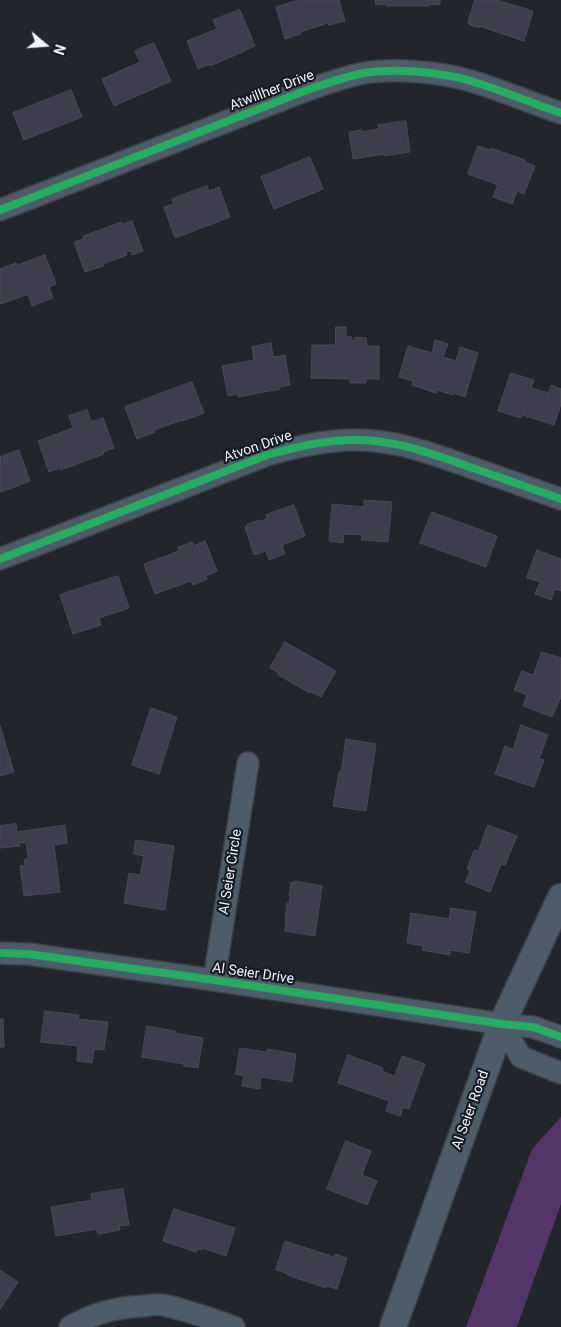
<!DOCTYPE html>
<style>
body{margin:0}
#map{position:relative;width:561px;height:1327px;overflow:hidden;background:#22252c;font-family:Roboto,sans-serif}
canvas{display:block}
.north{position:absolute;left:20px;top:20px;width:50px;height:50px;-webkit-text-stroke:4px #161a25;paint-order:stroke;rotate:108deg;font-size:14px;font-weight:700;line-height:20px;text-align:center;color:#f1f4fc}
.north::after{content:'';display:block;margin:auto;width:18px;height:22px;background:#f1f4fc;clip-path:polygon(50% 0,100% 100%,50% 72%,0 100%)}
</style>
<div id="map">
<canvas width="561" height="1327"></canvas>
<div class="north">N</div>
</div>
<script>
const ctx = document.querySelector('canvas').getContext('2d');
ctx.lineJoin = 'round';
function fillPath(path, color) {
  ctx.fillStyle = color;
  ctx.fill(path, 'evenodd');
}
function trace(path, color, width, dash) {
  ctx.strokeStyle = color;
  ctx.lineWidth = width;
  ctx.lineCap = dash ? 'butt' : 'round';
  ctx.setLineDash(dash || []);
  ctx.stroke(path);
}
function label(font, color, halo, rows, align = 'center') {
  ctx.font = font + ' Roboto,sans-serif';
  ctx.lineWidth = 4.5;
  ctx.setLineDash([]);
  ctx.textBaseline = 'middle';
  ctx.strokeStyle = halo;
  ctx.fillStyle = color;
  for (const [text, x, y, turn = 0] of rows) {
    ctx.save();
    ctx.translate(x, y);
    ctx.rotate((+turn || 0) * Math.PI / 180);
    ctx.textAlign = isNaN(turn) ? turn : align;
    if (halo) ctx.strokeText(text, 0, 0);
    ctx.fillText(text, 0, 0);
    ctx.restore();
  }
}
fillPath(new Path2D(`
 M 561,1117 L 561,1204 L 517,1327 L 466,1327 L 532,1149 Z`), '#543567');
const building = new Path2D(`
 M 300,0 L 339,0 L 345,21 L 329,25 L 328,23 L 300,32 L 301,34 L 285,39 L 276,7 Z
 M 376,0 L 440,0 L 440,4 L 429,5 L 429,6 L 386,6 L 386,4 L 376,5 Z
 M 475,0 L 497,0 L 533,11 L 524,41 L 479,26 L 479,28 L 470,25 L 470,24 L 468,23 Z
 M 240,10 L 255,46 L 245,50 L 245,51 L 210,66 L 210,64 L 198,69 L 187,41 L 217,29 L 213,20 Z
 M 154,43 L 171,81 L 114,106 L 102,79 L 140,62 L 135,51 Z
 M 71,90 L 82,117 L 24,140 L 13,113 Z
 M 406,121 L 410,152 L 384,156 L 384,154 L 353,159 L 349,132 L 362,130 L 362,132 L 379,129 L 378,125 Z
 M 478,146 L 490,150 L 491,148 L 525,160 L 525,162 L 535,166 L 524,194 L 517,191 L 512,204 L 493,197 L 498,185 L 468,174 Z
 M 310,157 L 323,189 L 274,209 L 261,177 Z
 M 207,186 L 209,191 L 219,187 L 230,217 L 175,238 L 164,207 L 174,204 L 172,199 Z
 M 132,221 L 143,251 L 132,255 L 131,251 L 126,252 L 127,255 L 103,264 L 103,266 L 85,272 L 74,242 L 84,239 L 83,236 L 122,222 L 123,224 Z
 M 45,255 L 56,284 L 49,287 L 53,298 L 32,306 L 28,294 L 1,304 L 0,301 L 0,269 L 16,263 L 17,265 Z
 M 336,327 L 346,327 L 346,337 L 352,337 L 352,341 L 355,340 L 355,337 L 366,338 L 367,346 L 379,346 L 379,379 L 366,379 L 366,383 L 350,383 L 350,379 L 311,378 L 312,345 L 335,345 Z
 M 435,340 L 448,344 L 443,357 L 456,361 L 460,347 L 478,353 L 465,397 L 453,393 L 453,395 L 437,390 L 436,393 L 412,385 L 413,381 L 399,377 L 408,346 L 432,353 Z
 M 271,343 L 273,357 L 285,355 L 290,385 L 279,387 L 280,389 L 238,397 L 238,394 L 228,396 L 222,366 L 254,360 L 252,347 Z
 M 511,373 L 534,380 L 531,388 L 549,393 L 551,385 L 561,389 L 561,404 L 554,425 L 522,415 L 521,418 L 498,411 Z
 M 192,382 L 204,413 L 182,421 L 182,420 L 154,430 L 155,432 L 137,439 L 125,407 Z
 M 87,410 L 91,422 L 103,418 L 114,448 L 103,452 L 104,454 L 61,470 L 60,468 L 49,472 L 38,441 L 73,428 L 69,416 Z
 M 19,450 L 30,481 L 1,492 L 0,490 L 0,457 Z
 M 364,500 L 392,502 L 388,542 L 361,540 L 362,535 L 344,534 L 343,543 L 329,541 L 332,504 L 364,507 Z
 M 294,505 L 305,536 L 282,545 L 285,554 L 269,560 L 266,551 L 254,555 L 245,527 L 248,526 L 247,524 L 260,520 L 260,521 L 267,519 L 266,515 Z
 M 432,512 L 497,536 L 486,567 L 420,543 Z
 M 205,541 L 217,571 L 206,576 L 207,579 L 193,585 L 191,581 L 155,594 L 144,564 L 179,551 L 178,547 L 192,542 L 193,546 Z
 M 537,550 L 561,559 L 561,591 L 555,589 L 551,600 L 535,594 L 540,582 L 527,578 Z
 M 118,576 L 129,608 L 99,618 L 101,625 L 73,634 L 60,595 Z
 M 285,642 L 336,671 L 321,697 L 311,692 L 310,693 L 278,675 L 279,673 L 270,668 Z
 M 542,652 L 561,658 L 561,697 L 552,717 L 523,706 L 527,695 L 514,690 L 522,671 L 533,675 Z
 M 151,708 L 177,717 L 159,774 L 132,765 Z
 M 521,725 L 548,735 L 539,759 L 544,760 L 534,787 L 495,774 L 505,746 L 513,749 Z
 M 0,726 L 14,772 L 0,776 Z
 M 346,739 L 376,744 L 366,811 L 333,806 L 339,772 L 341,772 Z
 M 16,824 L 17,832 L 65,825 L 67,843 L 54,845 L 60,892 L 24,896 L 20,866 L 25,865 L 24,859 L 28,859 L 26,842 L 19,843 L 20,846 L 0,848 L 0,826 Z
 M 488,825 L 517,836 L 505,865 L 501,864 L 490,892 L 465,882 L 470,871 L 467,869 L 474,850 L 478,851 Z
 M 136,840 L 174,846 L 165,910 L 124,903 L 129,873 L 140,875 L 144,856 L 134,854 Z
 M 294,881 L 322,886 L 315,936 L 285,931 L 286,920 L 285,920 L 287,903 L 289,904 L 290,896 L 289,896 L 291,882 L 294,883 Z
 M 451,908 L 476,912 L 469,953 L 450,950 L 450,955 L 422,950 L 423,946 L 407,943 L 411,913 L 449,919 Z
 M 45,1011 L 79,1015 L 78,1019 L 108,1022 L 104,1050 L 94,1049 L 92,1063 L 77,1061 L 78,1046 L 41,1042 Z
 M 3,1019 L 4,1047 L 0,1047 L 0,1020 Z
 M 147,1026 L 175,1031 L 175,1033 L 203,1038 L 198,1068 L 184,1066 L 184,1064 L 142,1057 Z
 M 240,1048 L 266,1052 L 267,1049 L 296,1054 L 292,1082 L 261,1077 L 260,1089 L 242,1086 L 244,1076 L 236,1074 Z
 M 348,1055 L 383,1068 L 382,1071 L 395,1076 L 402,1056 L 425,1064 L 409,1109 L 403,1107 L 400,1116 L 386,1111 L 389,1101 L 338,1083 Z
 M 346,1141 L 371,1151 L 362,1175 L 377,1181 L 367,1205 L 327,1189 Z
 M 123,1189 L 129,1225 L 119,1226 L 120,1230 L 98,1234 L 97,1229 L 56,1236 L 51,1207 L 92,1200 L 91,1194 Z
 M 174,1209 L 235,1228 L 226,1256 L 202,1248 L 201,1250 L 197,1249 L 196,1252 L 163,1241 Z
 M 285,1241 L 334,1257 L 335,1254 L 347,1258 L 337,1289 L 327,1286 L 326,1288 L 287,1275 L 287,1273 L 276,1270 Z
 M 0,1270 L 18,1282 L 1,1308 L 0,1308 Z`);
fillPath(building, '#3f3e4e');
trace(building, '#4a4b51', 1);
const minor = new Path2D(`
 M 0,210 L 302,92 C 322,85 343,77 364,73 C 395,68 441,72 471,81 C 501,90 531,103 561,113
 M 0,559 L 267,455 C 295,447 324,440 353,440 C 393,439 430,453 467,466 C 499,477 530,488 561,499
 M 0,953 L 28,954 L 214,980 L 502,1024 L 533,1027 L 561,1037
 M 214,980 L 248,763
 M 502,1024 L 521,1057 L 561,1073
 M 70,1327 C 93,1313 117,1307 144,1306 C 150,1305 157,1304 163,1305 C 187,1310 211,1319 234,1327`);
const tertiary = new Path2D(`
 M 393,1327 L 502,1024 L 561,897`);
trace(minor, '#3c3f44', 24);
trace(tertiary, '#3c3f44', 29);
trace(minor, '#4e5b69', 21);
trace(tertiary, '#4e5b69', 26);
trace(new Path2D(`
 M 0,210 L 302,92 C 322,85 343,77 364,73 C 395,68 441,72 471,81 C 501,90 531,103 561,113
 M 0,559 L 267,455 C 295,447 324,440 353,440 C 393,439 430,453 467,466 C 499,477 530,488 561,499
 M 0,953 L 28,954 L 214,980 L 502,1024 L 533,1027 L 561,1037`), '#26ab63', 8);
label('14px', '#f1f4fc', '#161a25', [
 ["Atwillher Drive",272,91,-21],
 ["Atvon Drive",258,447,-19],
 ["Al Seier Circle",231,872,-81],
 ["Al Seier Drive",253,974,8],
 ["Al Seier Road",471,1110,-70]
]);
</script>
